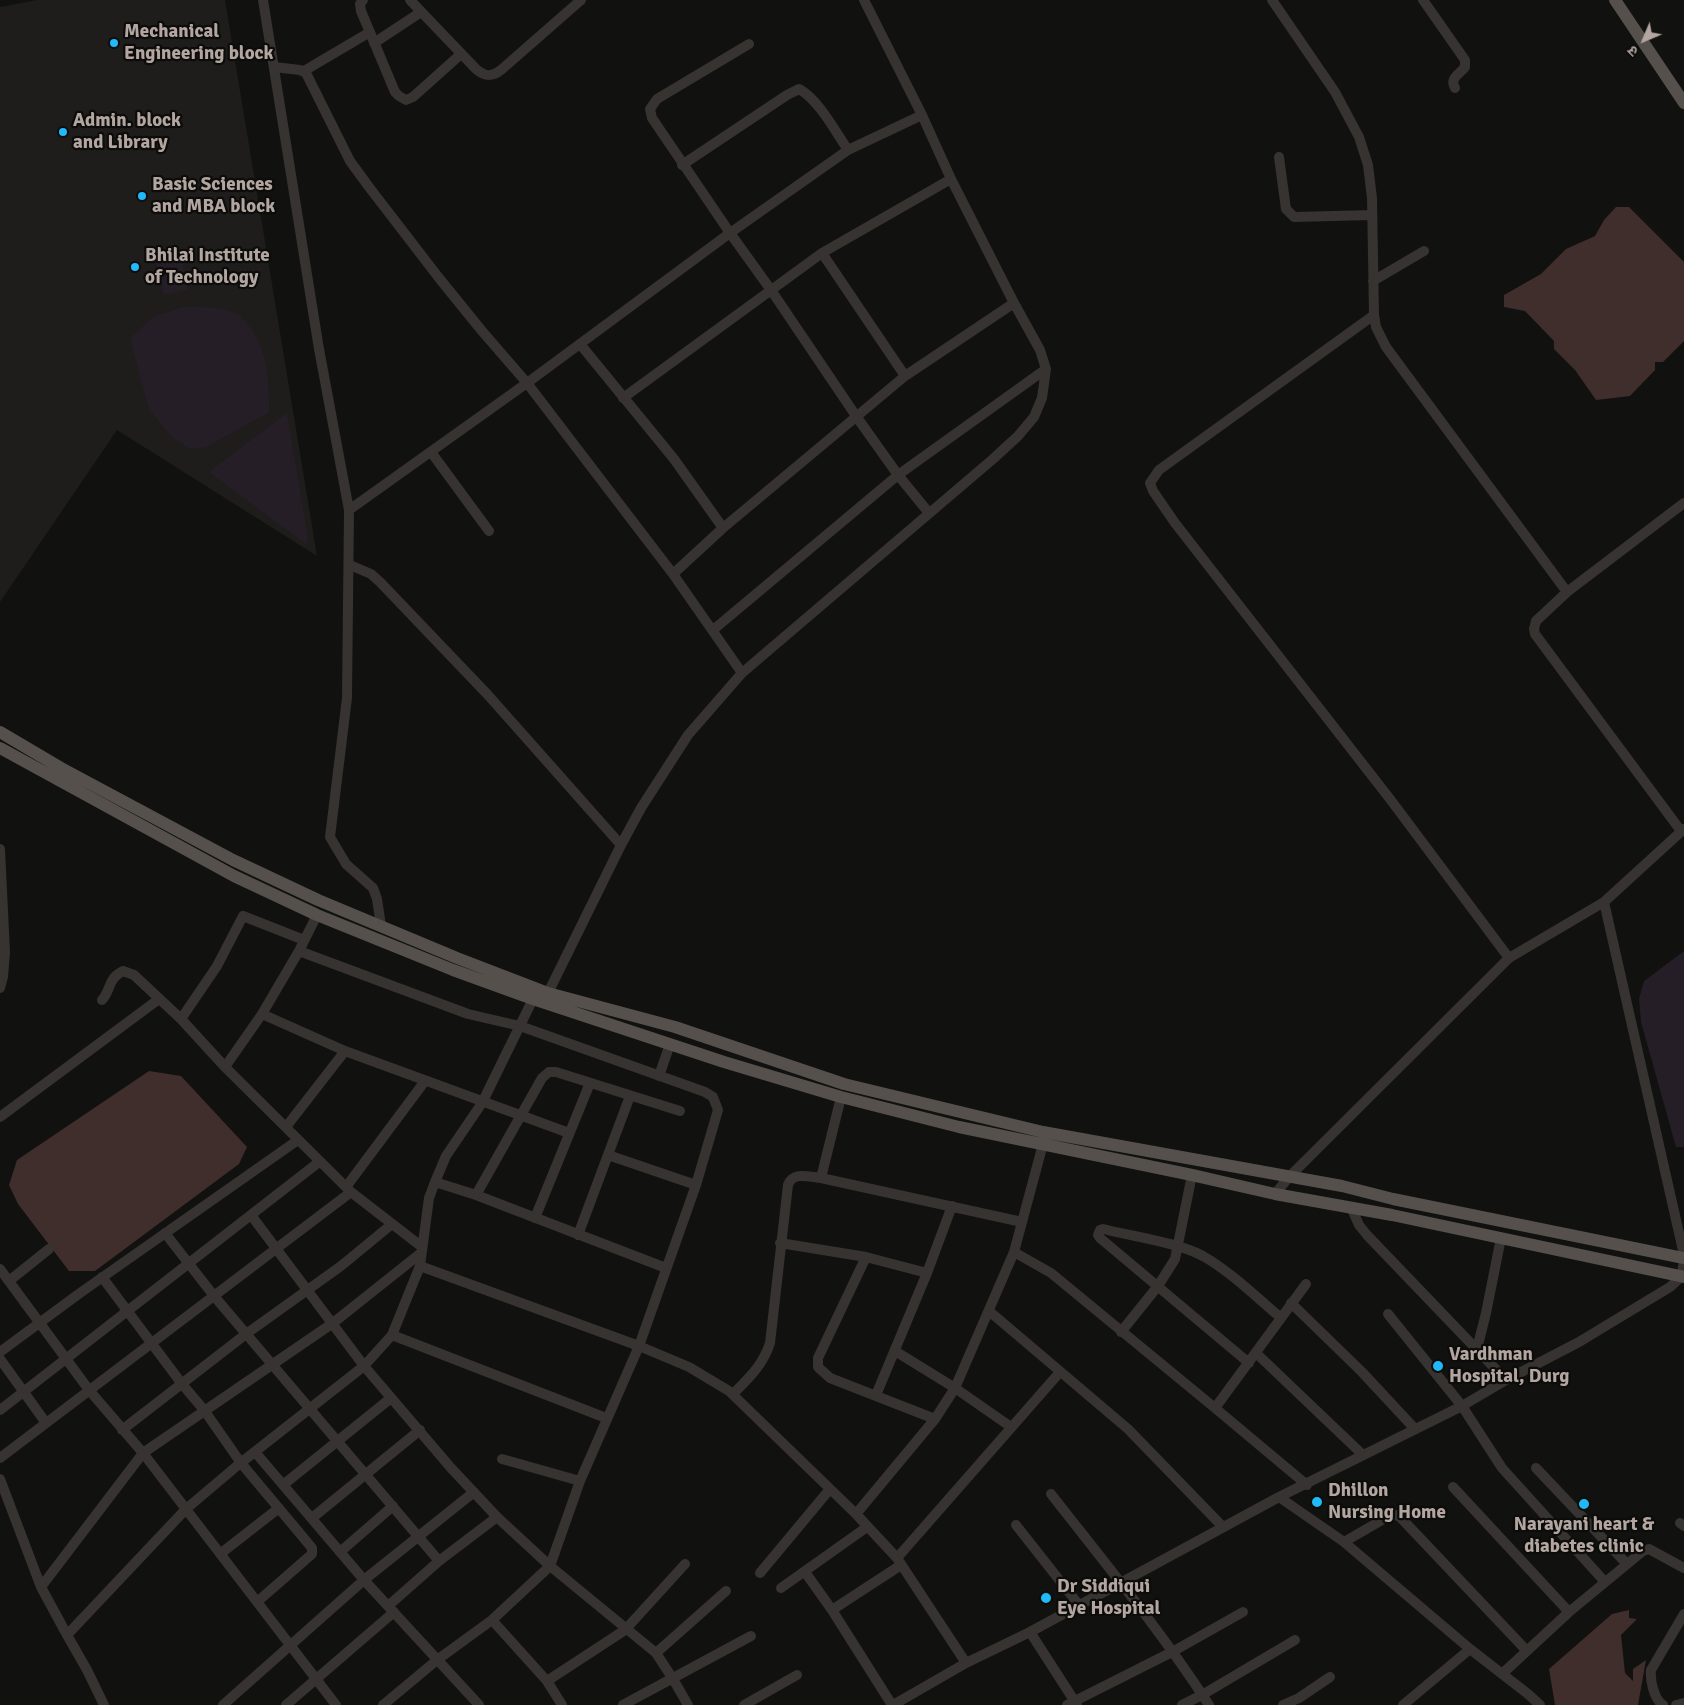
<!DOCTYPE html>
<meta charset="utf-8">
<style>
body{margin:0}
#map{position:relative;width:1684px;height:1705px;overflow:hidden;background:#111110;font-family:Signika,"Noto Sans Devanagari",sans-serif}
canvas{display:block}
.north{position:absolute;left:1619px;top:15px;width:50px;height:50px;-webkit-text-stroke:4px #0c0c0b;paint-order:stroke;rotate:225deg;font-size:14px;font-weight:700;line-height:20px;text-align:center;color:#b3a6a0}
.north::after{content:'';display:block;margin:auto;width:18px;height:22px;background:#b3a6a0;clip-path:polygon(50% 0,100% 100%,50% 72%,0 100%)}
</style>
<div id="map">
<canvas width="1684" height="1705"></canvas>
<div class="north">उ</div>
</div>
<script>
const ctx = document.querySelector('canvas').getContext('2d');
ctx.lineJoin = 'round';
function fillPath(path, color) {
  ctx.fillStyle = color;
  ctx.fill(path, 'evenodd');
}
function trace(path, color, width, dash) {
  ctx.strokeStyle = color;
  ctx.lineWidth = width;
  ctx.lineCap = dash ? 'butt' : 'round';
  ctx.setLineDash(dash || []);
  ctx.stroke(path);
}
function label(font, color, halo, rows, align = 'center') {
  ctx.font = font + ' Signika,sans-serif';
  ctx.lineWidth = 4.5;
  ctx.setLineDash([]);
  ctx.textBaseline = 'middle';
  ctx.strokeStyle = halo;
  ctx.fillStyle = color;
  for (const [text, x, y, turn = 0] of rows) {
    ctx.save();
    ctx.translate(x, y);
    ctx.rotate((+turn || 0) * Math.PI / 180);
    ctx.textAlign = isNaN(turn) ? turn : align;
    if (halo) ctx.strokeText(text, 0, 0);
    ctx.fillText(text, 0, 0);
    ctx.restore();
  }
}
fillPath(new Path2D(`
 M 37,0 L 225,0 L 317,556 L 117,430 L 0,602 L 0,7 Z`), '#1e1d1c');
fillPath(new Path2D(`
 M 178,247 L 188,289 L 164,295 L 154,253 Z
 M 184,307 C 200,307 224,306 238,315 C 266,336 270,379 269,412 L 206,447 L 190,449 L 172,437 L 149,409 L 130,338 L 154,317 Z
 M 287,413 L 308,539 L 305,543 L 209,472 Z
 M 1684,951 L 1684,1147 L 1676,1147 L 1641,1022 L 1639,999 L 1644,981 Z`), '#251e26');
fillPath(new Path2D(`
 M 1616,207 L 1629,207 L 1684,262 L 1684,341 L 1663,362 L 1655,362 L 1655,370 L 1630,396 L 1596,400 L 1575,370 L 1554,349 L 1554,341 L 1525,311 L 1504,307 L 1504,295 L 1541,274 L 1566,249 L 1595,236 L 1604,220 Z
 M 149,1071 L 181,1076 L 247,1147 L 239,1164 L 95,1271 L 69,1271 L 18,1204 L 9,1185 L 17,1160 Z
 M 1629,1610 L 1629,1618 L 1637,1619 L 1621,1635 L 1625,1673 L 1633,1681 L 1633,1669 L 1646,1660 L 1638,1705 L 1555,1705 L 1549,1669 L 1612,1614 Z`), '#3f2e2c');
trace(new Path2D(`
 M 263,0 L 319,349 L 349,510 L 347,698 L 330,837 L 346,864 L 373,888 L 377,899 L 381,926
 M 363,0 L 360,4 L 361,11 L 395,92 L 399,96 L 406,100 L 413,97 L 461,54
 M 410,0 L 476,69 C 485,77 492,77 501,70 L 581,0
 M 1272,0 L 1335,92 L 1359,137 L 1368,165 L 1372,198 L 1374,315 L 1376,327 L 1386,347 L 1567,592 L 1536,621 L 1534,629 L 1535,634 L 1681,831
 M 1423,0 L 1465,60 L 1465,67 C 1460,74 1449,78 1455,88
 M 374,43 L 421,12
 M 749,44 L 657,99 L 650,109 L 652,118 L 730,233 L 771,290 L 856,416 L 898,475 L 929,513
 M 274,67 L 300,70 L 306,73 L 350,161 L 369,187 L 439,278 L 482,331 L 527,383 L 673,574 L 742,673
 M 304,71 L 370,32
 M 1279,157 L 1286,209 L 1294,217 L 1372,215
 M 682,165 L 787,95 L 799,89 C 819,100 835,131 848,150
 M 822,253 L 905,376
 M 1373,281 L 1424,251
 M 1374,315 L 1159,470 L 1150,483 L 1153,491 L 1175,523 L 1390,799 L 1509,958
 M 580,344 L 674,459 L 723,528
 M 623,398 L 822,253 L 951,179
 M 431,452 L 489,531
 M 349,510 L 527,383 L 730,233 L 848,150 L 922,115
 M 350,565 L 371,574 L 380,582 L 488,695 L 621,845
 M 673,574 L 723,528 L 905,376 L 1014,303
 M 1567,592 L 1684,503
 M 713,630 L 898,475 L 1046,369
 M 0,849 L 5,952 L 3,977 L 0,988
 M 1604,902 L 1684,1255
 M 317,915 L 299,951 L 468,1014 L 520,1026 L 705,1092 L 713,1097 L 718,1110 L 696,1185 L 639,1346 L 580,1481 L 550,1566 L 492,1620 L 437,1660 L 383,1705
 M 102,1000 C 112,989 107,979 123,971 L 134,975 L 181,1019 L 225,1067 L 351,1192 L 422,1247
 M 262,1014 L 345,1051 L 569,1133
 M 181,1019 L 217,966 L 243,916 L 304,940
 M 225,1067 L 262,1014 L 299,951
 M 659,1076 L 670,1044
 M 0,1117 L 159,999
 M 286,1127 L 345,1051
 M 608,1155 L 696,1185
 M 821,1178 L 841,1097
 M 435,1182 L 476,1195 L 666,1268
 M 346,1187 L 425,1081
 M 1275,1194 L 1289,1177 L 1509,958 L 1604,902 L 1684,829
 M 476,1195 L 542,1078 L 549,1072 L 556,1072 L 680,1111
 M 1351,1207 L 1359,1225 L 1367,1235 L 1506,1380
 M 251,1215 L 364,1366 L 451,1468 L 497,1517 L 550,1566 L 656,1653 L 673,1679 L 688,1705
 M 535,1218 L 590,1083
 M 165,1233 L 214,1296 L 439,1561
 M 578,1235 L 630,1096
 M 780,1243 L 866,1257 L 927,1273
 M 1014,1252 L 1051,1273 L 1215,1408
 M 866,1257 L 818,1358 L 818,1367 L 830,1378 L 935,1419
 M 420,1266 L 639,1346 L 689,1367 L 729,1391 L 856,1514 L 897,1558 L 966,1663
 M 0,1269 L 89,1390 L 143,1453 L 336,1705
 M 102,1277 L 182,1384 L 204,1410 L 241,1463 L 312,1548 L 312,1554 L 257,1602
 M 9,1281 L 49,1249
 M 1306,1284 L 1215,1408 L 1307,1485
 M 1291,1303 L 1362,1372 L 1415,1429
 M 989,1311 L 1128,1429 L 1223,1527
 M 1388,1314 L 1462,1406 L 1502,1468 L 1605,1582
 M 1121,1332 L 1158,1286 L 1175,1259 L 1192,1175
 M 392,1335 L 606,1418
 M 1477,1349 L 1486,1313 L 1501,1238
 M 895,1351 L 955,1388 L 1011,1427
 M 0,1352 L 80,1293 L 298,1140
 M 1256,1353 L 1363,1455
 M 0,1359 L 46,1423
 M 1249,1363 L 1100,1238 L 1098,1235 L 1100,1230 L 1103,1229 C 1131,1236 1179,1243 1203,1256 C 1231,1272 1256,1297 1281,1318
 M 733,1394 C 749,1378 763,1365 770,1343 L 788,1185 C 793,1171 809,1177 821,1178 L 1022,1222
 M 876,1395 L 927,1273 L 952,1206
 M 0,1410 L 319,1162
 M 122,1430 L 246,1334 L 341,1266 L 392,1224
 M 255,1452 L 364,1580 L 479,1705
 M 0,1458 L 351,1192
 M 502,1459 L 580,1481
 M 1536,1468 L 1626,1563
 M 0,1479 L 41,1587 L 67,1635 L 87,1670 L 104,1705
 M 283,1485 L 391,1398
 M 1453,1487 L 1569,1612
 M 1051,1494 C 1105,1563 1161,1631 1209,1705
 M 1279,1497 L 1344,1542 L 1470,1649 L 1528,1694 L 1540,1705
 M 856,1514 L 935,1419 L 955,1388 L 1014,1252 L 1043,1144
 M 312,1518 L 420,1430
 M 1680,1523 L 1684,1526
 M 1016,1525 L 1079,1605
 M 1344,1542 L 1389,1516 L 1397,1515 L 1401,1518 L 1527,1651
 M 340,1552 L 393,1506
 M 220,1554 L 279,1508
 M 897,1558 L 1060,1372
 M 805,1572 L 832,1610 L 892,1705
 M 760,1573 L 830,1489
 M 41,1587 L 143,1453 L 333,1323 L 421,1253
 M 781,1588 L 867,1527
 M 388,1606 L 439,1561 L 497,1517
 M 832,1610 L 901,1565
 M 492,1620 L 547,1681 L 625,1630 L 685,1564
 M 1030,1632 L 1077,1705
 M 67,1635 L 186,1509 L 238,1465 L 364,1366 L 392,1335 L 420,1266 L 429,1198 L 435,1182 L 446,1156 L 482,1103 L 533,999 L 548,993 L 621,845 L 641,808 L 688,735 L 742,673 L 993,459 L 1018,436 L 1034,417 L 1042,398 L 1046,369 L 1040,350 L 1014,303 L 951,179 L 922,115 L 864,0
 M 656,1653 L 726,1591
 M 1502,1674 L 1569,1612 L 1643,1551 L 1649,1549 L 1684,1568
 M 547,1681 L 562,1705
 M 223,1705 L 364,1580 L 474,1492
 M 286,1705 L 394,1612
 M 623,1705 L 751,1636
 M 744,1705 L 797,1675
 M 893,1705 L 966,1663 L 1030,1632 L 1279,1497 L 1462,1406 L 1506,1380 L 1579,1342 L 1670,1287 L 1681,1277 L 1684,1262
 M 1067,1705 L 1172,1652 L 1243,1612
 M 1182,1705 L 1202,1695 L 1295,1640
 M 1283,1705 L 1299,1698 L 1330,1677
 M 1403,1705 L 1470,1649
 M 1663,1705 C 1654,1699 1650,1681 1651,1670 L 1684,1614
 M 1676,1705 L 1684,1703`), '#363331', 10);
trace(new Path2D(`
 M 1615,0 L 1684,103
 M 0,732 L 61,768 L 233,860 L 318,900 L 457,958 L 548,993 L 675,1027 L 844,1084 L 1043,1132 L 1342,1186 L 1393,1199 L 1684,1258
 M 0,748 L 234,876 L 317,915 L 453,970 L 533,999 L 724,1062 L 841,1097 L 959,1127 L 1192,1175 L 1275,1194 L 1392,1215 L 1684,1277`), '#55504c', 12);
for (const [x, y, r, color] of [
 [114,43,5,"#20b9f9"],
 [63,132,5,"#20b9f9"],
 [142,196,5,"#20b9f9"],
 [135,267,5,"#20b9f9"],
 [1438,1366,6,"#20b9f9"],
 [1317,1502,6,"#20b9f9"],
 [1584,1504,6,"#20b9f9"],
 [1046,1598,6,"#20b9f9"]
]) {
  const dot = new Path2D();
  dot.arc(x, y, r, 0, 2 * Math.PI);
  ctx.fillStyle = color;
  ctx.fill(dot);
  trace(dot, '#0c0c0b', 2);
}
label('bold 19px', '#b3a6a0', '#0c0c0b', [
 ["Mechanical",124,32],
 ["Engineering block",124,54],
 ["Admin. block",73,121],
 ["and Library",73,143],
 ["Basic Sciences",152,185],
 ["and MBA block",152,207],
 ["Bhilai Institute",145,256],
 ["of Technology",145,278],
 ["Vardhman",1449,1355],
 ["Hospital, Durg",1449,1377],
 ["Dhillon",1328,1491],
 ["Nursing Home",1328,1513],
 ["Narayani heart &",1584,1525,"center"],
 ["diabetes clinic",1584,1547,"center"],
 ["Dr Siddiqui",1057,1587],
 ["Eye Hospital",1057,1609]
], 'left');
</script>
